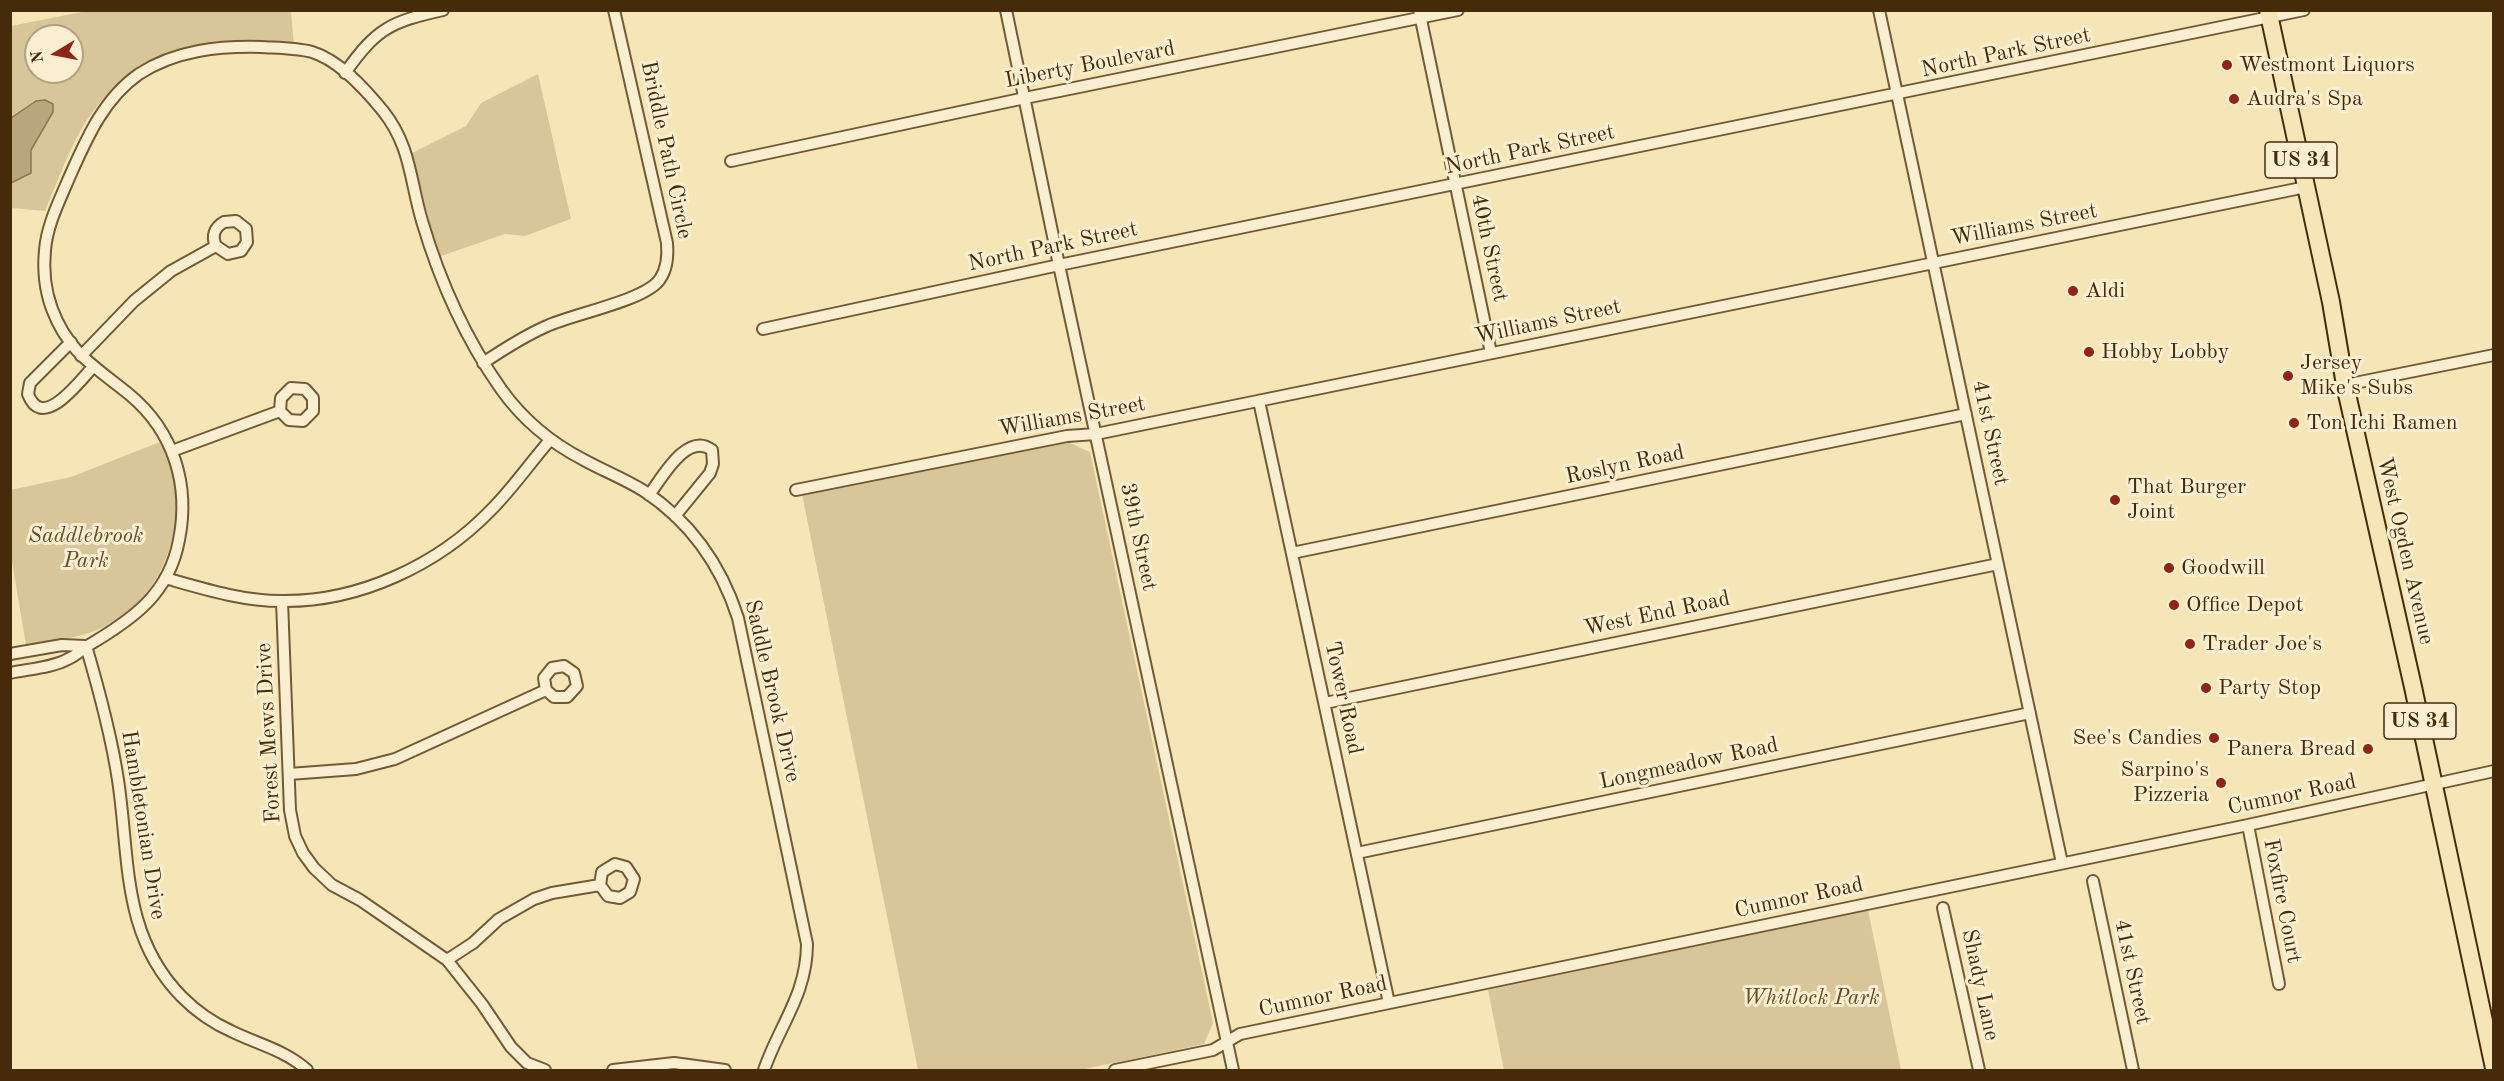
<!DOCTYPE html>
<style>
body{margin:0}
#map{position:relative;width:2504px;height:1081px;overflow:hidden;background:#f6e6b7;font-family:"Old Standard TT",serif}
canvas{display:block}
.frame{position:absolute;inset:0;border:12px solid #462b0b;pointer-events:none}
.north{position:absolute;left:24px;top:24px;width:60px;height:60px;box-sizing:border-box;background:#f9efd0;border:2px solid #b1a181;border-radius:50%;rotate:260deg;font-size:16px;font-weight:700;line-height:24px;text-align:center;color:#462b0b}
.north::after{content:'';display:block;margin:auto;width:21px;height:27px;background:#8f2418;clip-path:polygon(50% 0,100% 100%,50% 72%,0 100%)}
</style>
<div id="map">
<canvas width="2504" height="1081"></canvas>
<div class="frame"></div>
<div class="north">N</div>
</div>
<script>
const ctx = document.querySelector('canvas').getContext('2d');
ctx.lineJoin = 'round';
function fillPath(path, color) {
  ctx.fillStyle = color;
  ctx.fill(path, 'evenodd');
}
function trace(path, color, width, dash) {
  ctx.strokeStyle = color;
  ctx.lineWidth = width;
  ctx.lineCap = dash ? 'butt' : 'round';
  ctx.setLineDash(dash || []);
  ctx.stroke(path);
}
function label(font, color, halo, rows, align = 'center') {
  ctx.font = font + ' "Old Standard TT",serif';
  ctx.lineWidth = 6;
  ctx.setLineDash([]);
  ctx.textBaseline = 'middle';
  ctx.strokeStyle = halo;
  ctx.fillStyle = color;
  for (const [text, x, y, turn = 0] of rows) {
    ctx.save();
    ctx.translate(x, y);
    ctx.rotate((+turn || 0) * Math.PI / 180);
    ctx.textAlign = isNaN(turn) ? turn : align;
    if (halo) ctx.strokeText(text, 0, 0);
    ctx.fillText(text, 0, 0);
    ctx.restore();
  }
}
fillPath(new Path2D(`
 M 87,11 L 291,11 L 294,46 C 216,30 133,50 87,120 C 69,148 58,181 45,211 L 11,208 L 11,26 ZM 36,36 L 72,36 L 72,72 L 36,72 Z
 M 538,74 L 571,219 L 525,236 L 505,234 L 438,257 L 412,153 L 466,126 L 481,103 Z
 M 1063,440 L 1090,452 L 1213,1023 L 1204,1044 L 1080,1070 L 918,1070 L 802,494 Z
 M 160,442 C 193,500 174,582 118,619 C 91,637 57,641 26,645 L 11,556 L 10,490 L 71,477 Z
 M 1868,910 L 1901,1070 L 1504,1070 L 1488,990 Z`), '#d8c69a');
const water = new Path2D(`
 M 45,100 L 53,104 L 53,112 L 31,150 L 31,173 L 11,183 L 11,118 L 36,101 Z`);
fillPath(water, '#baa67d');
trace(water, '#8c754f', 1.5);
const street = new Path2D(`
 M 1006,10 L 1059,265 L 1233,1070
 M 1419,10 L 1491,353
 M 1879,10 L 2062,863
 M 345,73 C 377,28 390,22 443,10
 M 731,161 L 1025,98 L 1458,10
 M 763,329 L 1059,265 L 2304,10
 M 71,342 L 30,383 L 28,394 C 42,432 79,382 92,368
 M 81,356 L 134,301 L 171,271 L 216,246 L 228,254 L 241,251 L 247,242 L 246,229 L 236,221 L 224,222 C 215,227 211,236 216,246
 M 483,363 C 504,349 524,336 547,326 C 573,314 647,300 660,279 C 667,269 668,255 667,243 L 614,10
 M 2345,385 L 2494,355
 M 1259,401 L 1389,1003
 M 172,451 L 280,411 L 289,420 L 303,421 L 313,411 L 313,398 L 305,389 L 291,388 L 281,398 L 280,411
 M 796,490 L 1067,436 L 1096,434 L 2306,187
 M 649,495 C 662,478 687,431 712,450 L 713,464 L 710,473 L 675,516
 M 1292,553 L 1966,414
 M 165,578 C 204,589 242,601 282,601 C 359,602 438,565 491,510 C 512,489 530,463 550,440
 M 282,601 L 290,810 L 295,836 L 303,853 L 314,868 L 332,885 L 360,900 L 447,960 L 482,1004 L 511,1047 L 527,1063 L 545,1070
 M 86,646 C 99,690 111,734 118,780 C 130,859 121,935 182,997 C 196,1011 213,1023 231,1031 C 257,1044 285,1050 307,1070
 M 10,654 L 62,645 L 86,646
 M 10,673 C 28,669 52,668 68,659 C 76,656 82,649 89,645 C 133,619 169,594 179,540 C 190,485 174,432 130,395 C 96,367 69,354 52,309 C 45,290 43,270 45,250 C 47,225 59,202 69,178 C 86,140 103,99 139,74 C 176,50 219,46 261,47 C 277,48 297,48 312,52 C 339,60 365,89 383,111 C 411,146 410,181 422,221 C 440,282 465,338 501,389 C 523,420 551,443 584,460 C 604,471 625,479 644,491 C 691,522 721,565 738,618 L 807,944 C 807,994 779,1026 764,1070
 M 1325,703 L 1998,564
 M 289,774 L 356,769 L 395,759 L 546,690 L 554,697 L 567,697 L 577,686 L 574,673 L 564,666 L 552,668 L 544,678 L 546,690
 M 2248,825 L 2279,984
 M 1357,853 L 2030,713
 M 2093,881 L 2133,1070
 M 1943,908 L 1979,1070
 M 447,960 L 473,943 L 499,919 L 534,899 L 552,893 L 600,885 L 608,896 L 620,898 L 630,892 L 634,879 L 626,867 L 615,864 L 602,872 L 600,885
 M 613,1070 L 674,1063 L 725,1070
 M 1115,1070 L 1213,1050 L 1240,1034 L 2248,825 L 2494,771`);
const primary = new Path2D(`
 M 2268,10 L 2331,302 L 2345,385 L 2413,687 L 2494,1068`);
trace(street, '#725a36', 14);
trace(primary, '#462b0b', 20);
trace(street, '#f9efd0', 10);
trace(primary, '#f6e6b7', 16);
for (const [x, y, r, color] of [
 [2227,65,6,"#8f2418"],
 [2234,99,6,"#8f2418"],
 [2073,291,6,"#8f2418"],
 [2089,352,6,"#8f2418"],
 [2288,376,6,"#8f2418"],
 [2294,423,6,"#8f2418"],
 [2115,500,6,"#8f2418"],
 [2169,568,6,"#8f2418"],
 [2174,605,6,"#8f2418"],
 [2190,644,6,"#8f2418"],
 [2206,688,6,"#8f2418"],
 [2214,738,6,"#8f2418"],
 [2368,749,6,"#8f2418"],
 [2221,783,6,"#8f2418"]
]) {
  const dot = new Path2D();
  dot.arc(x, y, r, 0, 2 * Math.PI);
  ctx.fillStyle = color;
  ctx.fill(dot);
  trace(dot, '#f9efd0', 2);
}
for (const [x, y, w] of [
 [2301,160,72],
 [2420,721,72]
]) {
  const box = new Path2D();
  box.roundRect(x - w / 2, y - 18, w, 36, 4.5);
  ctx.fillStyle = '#f9efd0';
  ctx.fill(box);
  trace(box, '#462b0b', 1.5);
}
label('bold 21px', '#462b0b', null, [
 ["US 34",2301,160],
 ["US 34",2420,721]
]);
label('22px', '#462b0b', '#f9efd0', [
 ["North Park Street",2006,53,-12],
 ["Liberty Boulevard",1090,65,-11],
 ["Briddle Path Circle",666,150,78],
 ["North Park Street",1530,150,-12],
 ["Williams Street",2024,225,-11],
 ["North Park Street",1053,247,-12],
 ["40th Street",1489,248,78],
 ["Williams Street",1548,322,-12],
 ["Williams Street",1072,417,-10],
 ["41st Street",1990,433,78],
 ["Roslyn Road",1625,465,-12],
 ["39th Street",1138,537,78],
 ["West Ogden Avenue",2405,551,77],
 ["West End Road",1657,614,-12],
 ["Saddle Brook Drive",772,691,77],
 ["Tower Road",1343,698,78],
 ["Forest Mews Drive",269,733,-93],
 ["Longmeadow Road",1689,764,-12],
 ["Cumnor Road",2292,795,-12],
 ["Hambletonian Drive",143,825,81],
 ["Cumnor Road",1799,898,-12],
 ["Foxfire Court",2282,901,79],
 ["41st Street",2132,972,78],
 ["Shady Lane",1980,985,78],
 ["Cumnor Road",1323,997,-12]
]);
label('22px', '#462b0b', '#f9efd0', [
 ["Westmont Liquors",2239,65],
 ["Audra's Spa",2246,99],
 ["Aldi",2085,291],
 ["Hobby Lobby",2101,352],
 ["Jersey",2300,363],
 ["Mike's Subs",2300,388],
 ["Ton Ichi Ramen",2306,423],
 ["That Burger",2127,487],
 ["Joint",2127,512],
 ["Goodwill",2181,568],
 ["Office Depot",2186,605],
 ["Trader Joe's",2202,644],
 ["Party Stop",2218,688],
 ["See's Candies",2202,738,"right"],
 ["Panera Bread",2356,749,"right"],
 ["Sarpino's",2209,770,"right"],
 ["Pizzeria",2209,795,"right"]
], 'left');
label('italic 22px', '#634a28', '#f9efd0', [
 ["Saddlebrook",86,536],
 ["Park",86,561],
 ["Whitlock Park",1811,998]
]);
</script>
